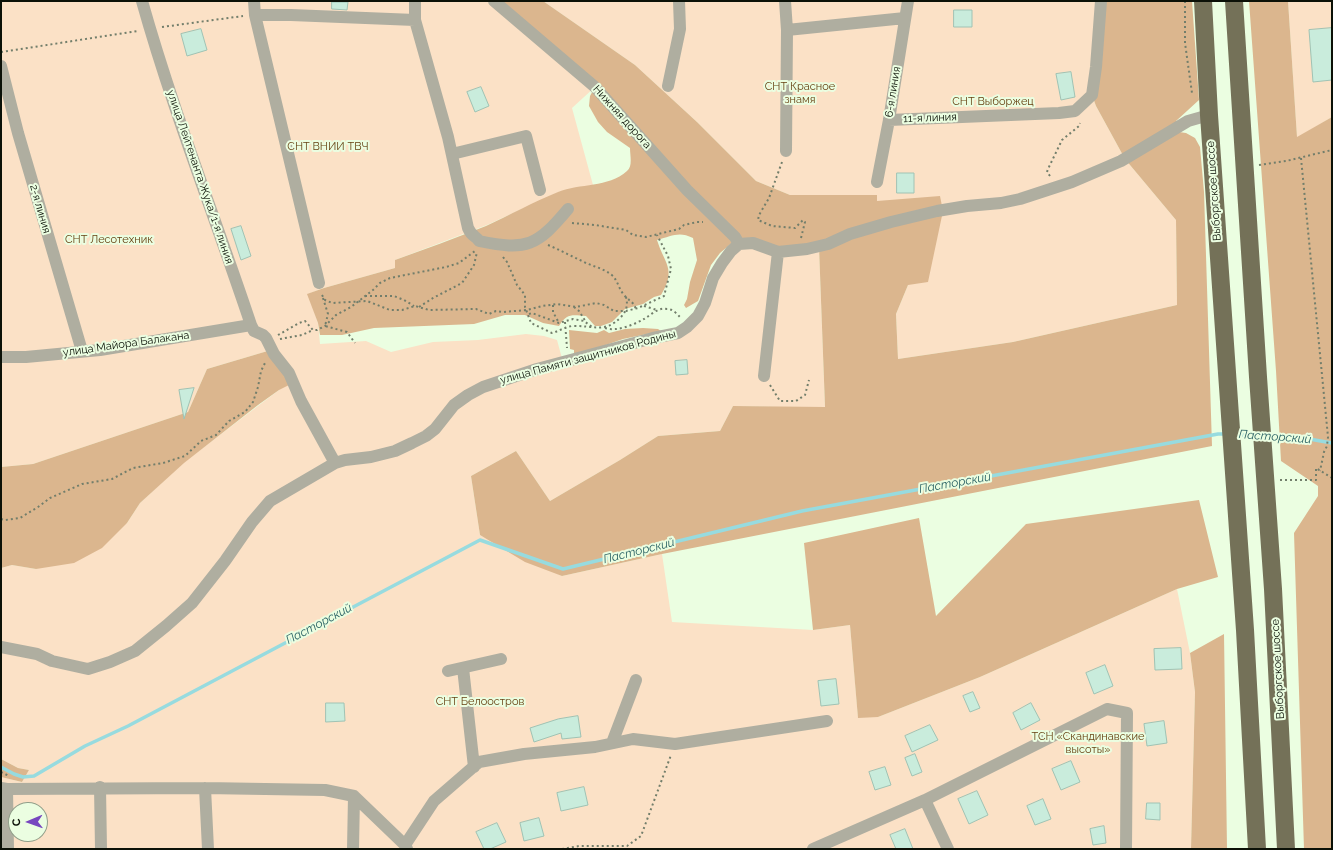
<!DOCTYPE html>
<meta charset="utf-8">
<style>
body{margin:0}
#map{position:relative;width:1333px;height:850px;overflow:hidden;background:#ebfee1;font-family:Raleway,sans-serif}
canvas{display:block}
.frame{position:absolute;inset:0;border:2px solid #0b1107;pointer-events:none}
.north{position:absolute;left:8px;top:802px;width:40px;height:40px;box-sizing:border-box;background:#ebfee1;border:1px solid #919f8a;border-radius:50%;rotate:268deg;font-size:11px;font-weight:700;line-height:16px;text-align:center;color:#0b1107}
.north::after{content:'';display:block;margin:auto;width:14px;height:18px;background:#7747bf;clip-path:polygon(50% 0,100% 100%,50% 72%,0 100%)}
</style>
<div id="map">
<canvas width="1333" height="850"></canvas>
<div class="frame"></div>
<div class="north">С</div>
</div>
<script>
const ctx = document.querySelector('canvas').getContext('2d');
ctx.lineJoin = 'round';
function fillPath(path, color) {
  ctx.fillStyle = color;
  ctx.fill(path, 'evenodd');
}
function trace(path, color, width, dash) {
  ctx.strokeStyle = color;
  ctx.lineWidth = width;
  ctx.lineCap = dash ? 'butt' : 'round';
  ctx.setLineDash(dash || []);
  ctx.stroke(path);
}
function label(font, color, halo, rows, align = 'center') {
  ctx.font = font + ' Raleway,sans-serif';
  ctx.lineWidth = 4;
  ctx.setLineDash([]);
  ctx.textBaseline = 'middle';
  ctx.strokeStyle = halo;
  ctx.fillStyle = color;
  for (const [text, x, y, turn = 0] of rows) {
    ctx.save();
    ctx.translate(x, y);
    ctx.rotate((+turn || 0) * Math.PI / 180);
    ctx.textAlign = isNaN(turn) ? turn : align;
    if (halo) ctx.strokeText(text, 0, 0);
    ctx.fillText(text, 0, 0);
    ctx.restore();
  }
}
fillPath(new Path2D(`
 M 1,1 L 494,1 L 595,87 L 572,108 L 593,185 L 559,192 L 487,225 L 395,260 L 395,268 L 324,288 L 308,294 L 318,323 L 320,344 L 366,341 L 391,352 L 433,342 L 478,340 L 526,334 L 544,336 L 557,340 L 563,362 L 684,329 L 738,246 L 819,247 L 825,408 L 733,406 L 720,431 L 658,436 L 620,460 L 550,501 L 516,451 L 471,476 L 480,535 L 562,576 L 662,554 L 672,622 L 813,630 L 850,625 L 858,717 L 878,717 L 980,677 L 1177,589 L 1190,653 L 1195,692 L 1191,849 L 1,849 L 1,777 L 22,782 L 29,770 L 18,768 L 1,759 L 1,568 L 12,565 L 36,569 L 127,523 L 140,503 L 183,463 L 279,390 L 271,350 L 207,369 L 188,412 L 33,464 L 1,467 ZM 16,810 L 40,810 L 40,834 L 16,834 Z
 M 543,1 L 1101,1 L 1092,95 L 1096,106 L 1125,159 L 1176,220 L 1177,305 L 1013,342 L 898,359 L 896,314 L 908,285 L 877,201 L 877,195 L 790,195 L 756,181 L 697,122 L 635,65 Z
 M 1288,1 L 1332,1 L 1332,117 L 1297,138 Z`), '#fbe1c6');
fillPath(new Path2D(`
 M 494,1 L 543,1 L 635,65 L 697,122 L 756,181 L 790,195 L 877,195 L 877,201 L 940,196 L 943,211 L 928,282 L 908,285 L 896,314 L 898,359 L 1013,342 L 1177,305 L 1176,220 L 1125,159 L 1096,106 L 1092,95 L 1101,1 L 1192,1 L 1199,100 L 1176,121 L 1179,132 L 1186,133 L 1195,138 L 1200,147 L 1204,192 L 1212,446 L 662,554 L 562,576 L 525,562 L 480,535 L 471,476 L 516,451 L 550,501 L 620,460 L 658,436 L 720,431 L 733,406 L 825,407 L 819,247 L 807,249 L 733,242 L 720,253 L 711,265 L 698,301 L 686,308 L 684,305 L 687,299 L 690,282 L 697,260 L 693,238 C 679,231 672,236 657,240 C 664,263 677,269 661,295 L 654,297 L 643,304 L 625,309 L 612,322 L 601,326 L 595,326 L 586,316 C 572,315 567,313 559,326 L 543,323 L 525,315 L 505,315 L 474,324 L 374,328 L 342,335 L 320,335 L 318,323 L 307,294 L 324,288 L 395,268 L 395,260 C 425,249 456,238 486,226 C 510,215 533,202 558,192 C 580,183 608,188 627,171 C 633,166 630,156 630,148 L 607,132 L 598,122 L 589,106 L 590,96 L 595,87 Z
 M 1249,1 L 1288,1 L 1297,137 L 1332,117 L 1332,849 L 1304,849 L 1294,533 L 1318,496 L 1318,486 L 1281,461 L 1276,371 Z
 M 643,328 L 658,329 L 661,331 L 623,339 L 574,356 L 574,350 L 570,349 L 569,330 L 597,333 L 604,330 L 609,333 L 625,329 Z
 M 271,350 L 293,383 L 279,390 L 258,405 L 184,463 L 140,503 L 127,523 L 102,548 L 74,563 L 36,569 L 12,565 L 1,568 L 1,467 L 33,464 L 188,412 L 207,369 Z
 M 1199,500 L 1218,577 L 1177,589 L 980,677 L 878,717 L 858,718 L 850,625 L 813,630 L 804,543 L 919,518 L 936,616 L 1026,524 Z
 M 1224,634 L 1227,849 L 1191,849 L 1195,692 L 1190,653 Z
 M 1,759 L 18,768 L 29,770 L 22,782 L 1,777 Z`), '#dbb68e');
trace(new Path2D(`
 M 1236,435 L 1258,435
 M 1268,435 L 1292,436 L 1332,443
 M 1,767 L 14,774 L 23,777 L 34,776 L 85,746 L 128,726 L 480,540 L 563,569 L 802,511 L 1218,434 L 1226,434`), '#97dbdf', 3.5);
const building = new Path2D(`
 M 332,2 L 348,2 L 347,10 L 332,9 Z
 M 954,10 L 972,10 L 972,27 L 954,27 Z
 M 1332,28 L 1332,80 L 1313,82 L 1309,30 Z
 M 201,29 L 207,50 L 187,56 L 181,34 Z
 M 1071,72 L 1075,97 L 1061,100 L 1056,74 Z
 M 481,87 L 489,106 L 475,112 L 467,92 Z
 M 897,173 L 914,173 L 914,193 L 897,193 Z
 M 241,226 L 251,256 L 241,260 L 231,229 Z
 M 687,360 L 688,374 L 676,375 L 675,361 Z
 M 194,388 L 184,419 L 179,390 Z
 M 1181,648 L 1182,669 L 1155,670 L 1154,649 Z
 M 1105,665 L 1113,686 L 1094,694 L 1086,673 Z
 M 836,679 L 839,704 L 821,706 L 818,681 Z
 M 973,692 L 980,708 L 970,712 L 963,696 Z
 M 326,703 L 344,703 L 345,721 L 326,722 Z
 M 1031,703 L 1040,720 L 1021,730 L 1013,713 Z
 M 578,716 L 581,737 L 562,739 L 561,733 L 534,742 L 530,728 L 558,719 Z
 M 1164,721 L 1167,743 L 1147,746 L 1144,724 Z
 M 930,725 L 938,740 L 912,752 L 905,736 Z
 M 915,754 L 922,772 L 912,776 L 905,758 Z
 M 1071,761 L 1080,782 L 1061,790 L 1052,769 Z
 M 885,767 L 891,785 L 875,790 L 869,772 Z
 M 584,787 L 588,805 L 561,811 L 557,793 Z
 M 977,791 L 988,815 L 969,824 L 958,799 Z
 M 1043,799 L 1051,819 L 1035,825 L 1027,806 Z
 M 1147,803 L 1160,803 L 1160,820 L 1146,819 Z
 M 539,818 L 544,836 L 524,841 L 520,823 Z
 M 497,823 L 506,842 L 490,849 L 484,849 L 476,832 Z
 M 1104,826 L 1106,843 L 1093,845 L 1090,829 Z
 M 905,829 L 913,849 L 896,849 L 890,835 Z`);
fillPath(building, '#c9ecdc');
trace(building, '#a0c3b4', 1);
trace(new Path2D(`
 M 1185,1 L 1185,43 L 1192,93
 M 162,27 L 243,16
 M 1,52 L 138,31
 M 1301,158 L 1328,437 L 1327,446 L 1324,452 L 1320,471
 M 782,162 L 769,198 L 759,215 L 758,220 L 772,226 L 795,228 L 803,220 L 805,222 L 801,238
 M 1259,165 L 1286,161 L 1332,150
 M 1050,176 L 1047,172 L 1048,169 L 1062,140 L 1079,126 L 1080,123
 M 572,223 L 595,225 L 626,230 L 633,235 L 646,237 L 679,229 L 684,225 L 697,222 L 703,222
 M 548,245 C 560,250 571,256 582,261 C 593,267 604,268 613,276 C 618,282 619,289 624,295 C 629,301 633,301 636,309
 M 503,257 L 507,262 L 517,285 L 525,295 L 525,307 L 531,323 L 552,333 C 559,331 565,327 572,326 C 592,325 605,334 621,317 C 627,310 628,305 626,297
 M 322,295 L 325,300 L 332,303 L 367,301 L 390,310 L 402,310 L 415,306 L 429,310 L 476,309 L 489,314 L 496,311 L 503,312 L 527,310 L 542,306 L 557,304 L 576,307 L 596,303 L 604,305 L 614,311 L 626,311 L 638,308 L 664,296 L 671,269 L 668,256 L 657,235
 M 365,296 L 394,296 L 404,300 L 414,306
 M 323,298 L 328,314 L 325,326 L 347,332 L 355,343
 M 553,305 L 553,312 L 559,323
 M 644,306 L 657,310
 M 419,307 L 433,298 L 462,283 L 474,265 L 477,252
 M 574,307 L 579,311 L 586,322
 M 529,314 L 532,313 L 559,323 L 573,319 L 584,321 L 592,327
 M 565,322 L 567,348
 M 605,328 C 617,332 633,325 644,319 C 651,315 658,307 667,309 C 673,309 677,314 680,317
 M 278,335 L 299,323 L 305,321 L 313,330 L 317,330 L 325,326 L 336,315 L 351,307 L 373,290 L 380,283 L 390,278 L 446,267 L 459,263 L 475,251
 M 280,339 L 302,335 L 313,330
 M 770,385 L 780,401 L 796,401 L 805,395 L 809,380
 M 1280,480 L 1316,480 L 1316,468 L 1332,478
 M 1,519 L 5,520 L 20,518 L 38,507 L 50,498 L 82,484 L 112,479 L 133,468 L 163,463 L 185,456 L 201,441 L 216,435 L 229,421 L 245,412 L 253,402 L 258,387 L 261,371 L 265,363
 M 1,772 L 9,776
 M 562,849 L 579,846 L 627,846 L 641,836 L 671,755`), '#727e6b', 2, [2, 3]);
trace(new Path2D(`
 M 142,1 C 173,111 215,217 251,325 L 254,331 L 263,335 L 266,338 L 274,354 L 289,373 L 301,401 L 335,463
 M 254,1 L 255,15 L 319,283
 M 415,1 L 415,20 L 448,137 L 468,228 C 472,237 476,236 479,241 C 527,251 537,246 568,209
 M 494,1 L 595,87 L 687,190 L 735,237 L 739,244
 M 785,1 L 787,30 L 786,151
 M 255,15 L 291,15 L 415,20
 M 787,30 L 905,18
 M 1,66 L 18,133 L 82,351
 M 668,86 L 680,29 L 679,1
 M 889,120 L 1059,113 L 1075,111 L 1092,95 L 1096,67 L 1101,1
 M 452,154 L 526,136 L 540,190
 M 877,182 L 889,120 L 908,1
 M 1,357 L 26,357 L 100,350 L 251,325
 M 764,376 L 778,252
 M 1,647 L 37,654 L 52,661 L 88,669 L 110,662 L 135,651 L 166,626 L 192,603 L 225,561 L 252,522 L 270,501 L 335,463 L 345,460 L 371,457 L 395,451 L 412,443 L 426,436 L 435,429 L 454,405 L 468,395 L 483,387 L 537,369 L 653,338 L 678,333 L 687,327 L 698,316 L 705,303 L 713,278 L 722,263 L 731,251 L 739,244 L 753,243 L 778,252 L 807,249 L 828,244 L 850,234 L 891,222 L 937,211 L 967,206 L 1001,203 L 1020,199 L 1072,182 L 1121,161 L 1188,121 L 1209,115
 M 463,668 L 474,767
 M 448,671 L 501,659
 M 612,743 L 636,680
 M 100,787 L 101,849
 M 1,788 L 7,789 L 205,788 L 325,790 L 354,796 L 405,845 L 407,849
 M 205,788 L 208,849
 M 7,789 L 8,849
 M 925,800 L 948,849
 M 405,845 L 434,801 L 479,762 L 524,754 L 595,747 L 633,739 L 675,744 L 827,721
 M 353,849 L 354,796
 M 813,849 L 925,800 L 1107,709 L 1127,713 L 1126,849`), '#afaea0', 12);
trace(new Path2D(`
 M 1203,1 L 1209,115 L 1245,630 L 1257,849
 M 1234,1 L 1258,377 L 1273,589 L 1286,849`), '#747158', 18);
label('11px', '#674213', '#ebfee1', [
 ["СНТ Красное",800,87],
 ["знамя",800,100],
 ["СНТ Выборжец",993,102],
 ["СНТ ВНИИ ТВЧ",328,147],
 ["СНТ Лесотехник",109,240],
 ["СНТ Белоостров",480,702],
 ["ТСН «Скандинавские",1088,737],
 ["высоты»",1088,750]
]);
label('11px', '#0b1107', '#ebfee1', [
 ["6-я линия",893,92,-81],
 ["Нижняя дорога",622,117,48],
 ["11-я линия",930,118,-2],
 ["улица Лейтенанта Жука/1-я линия",200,177,71],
 ["Выборгское шоссе",1214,191,-94],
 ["2-я линия",40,209,74],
 ["улица Майора Балакана",126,344,-8],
 ["улица Памяти защитников Родины",588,357,-15],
 ["Выборгское шоссе",1278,669,-93]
]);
label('italic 12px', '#275f62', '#ebfee1', [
 ["Пасторский",1275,437,4],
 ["Пасторский",955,483,-10],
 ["Пасторский",639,551,-14],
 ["Пасторский",319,624,-28]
]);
</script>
